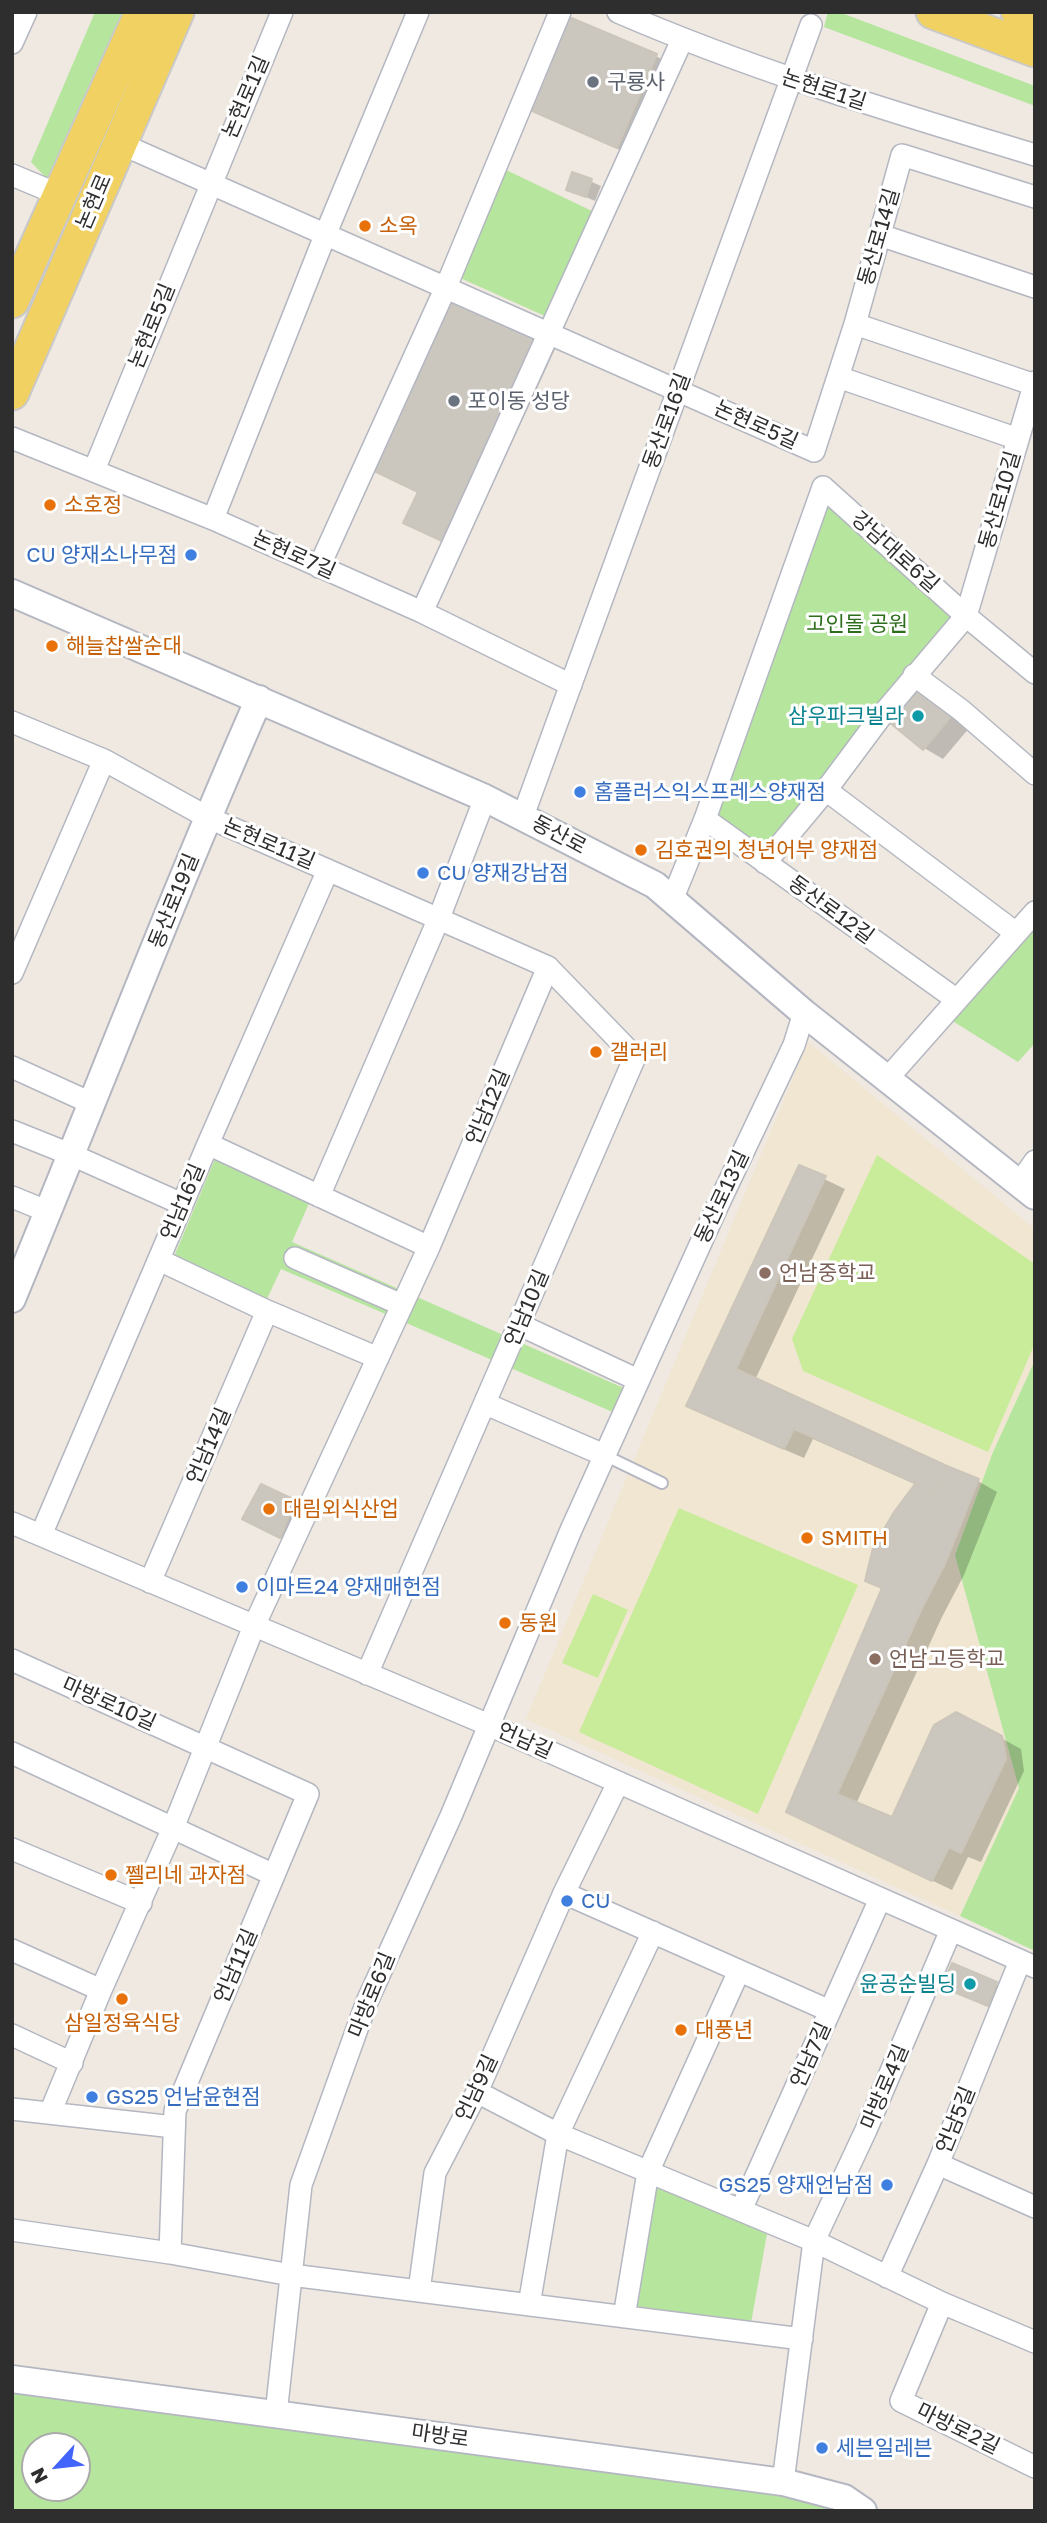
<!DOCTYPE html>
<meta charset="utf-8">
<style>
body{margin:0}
#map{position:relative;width:1047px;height:2523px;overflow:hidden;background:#efe9e1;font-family:"Golos Text",sans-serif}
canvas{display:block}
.frame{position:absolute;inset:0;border:14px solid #2e2e2e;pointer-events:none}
.north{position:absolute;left:21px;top:2432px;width:70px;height:70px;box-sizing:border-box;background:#fff;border:2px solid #ababab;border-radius:50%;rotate:243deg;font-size:19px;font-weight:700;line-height:28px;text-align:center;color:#2e2e2e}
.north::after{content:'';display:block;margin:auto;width:24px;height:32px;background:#4264fb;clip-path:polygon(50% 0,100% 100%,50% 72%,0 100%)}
</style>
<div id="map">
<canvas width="1047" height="2523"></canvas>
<div class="frame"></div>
<div class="north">N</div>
</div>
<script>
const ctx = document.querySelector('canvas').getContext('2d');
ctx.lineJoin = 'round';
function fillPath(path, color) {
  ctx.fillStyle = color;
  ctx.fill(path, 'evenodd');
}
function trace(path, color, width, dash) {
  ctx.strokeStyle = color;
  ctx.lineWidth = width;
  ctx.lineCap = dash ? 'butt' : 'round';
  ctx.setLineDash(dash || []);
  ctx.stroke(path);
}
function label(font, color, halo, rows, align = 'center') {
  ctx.font = font + ' "Golos Text","Noto Sans KR",sans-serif';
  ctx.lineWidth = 6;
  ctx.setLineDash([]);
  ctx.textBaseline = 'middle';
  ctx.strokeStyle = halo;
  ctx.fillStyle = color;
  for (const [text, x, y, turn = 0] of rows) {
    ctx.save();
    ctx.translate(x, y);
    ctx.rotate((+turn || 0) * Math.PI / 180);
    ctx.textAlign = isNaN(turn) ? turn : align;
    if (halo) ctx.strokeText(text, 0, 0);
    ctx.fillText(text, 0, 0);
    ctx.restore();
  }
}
fillPath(new Path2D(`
 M 808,1042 L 1035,1229 L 1035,1360 L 993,1452 L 955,1555 L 1019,1788 L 960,1916 L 526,1719 Z`), '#f0e6d1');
fillPath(new Path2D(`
 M 95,12 L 125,12 L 51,183 L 31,162 Z
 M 828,12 L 839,12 L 1035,86 L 1035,106 L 824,27 Z
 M 504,169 L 592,211 L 547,317 L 458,277 Z
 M 823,487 L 966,616 L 765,863 L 705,819 Z
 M 1035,912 L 1035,1043 L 1018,1062 L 943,1015 Z
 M 215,1159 L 310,1201 L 292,1242 L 626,1389 L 615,1413 L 281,1269 L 266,1301 L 173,1259 Z
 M 1035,1360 L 1035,1951 L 960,1916 L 1019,1788 L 955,1555 L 993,1452 Z
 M 656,2185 L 767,2234 L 751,2323 L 637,2309 Z
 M 12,2386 L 785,2491 L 848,2511 L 12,2511 ZM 35,2446 L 77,2446 L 77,2488 L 35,2488 Z`), '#b6e59e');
fillPath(new Path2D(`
 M 877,1155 L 1035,1264 L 1035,1343 L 988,1452 L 803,1371 L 792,1339 Z
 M 679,1508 L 858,1585 L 758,1814 L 579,1732 Z
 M 593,1594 L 628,1610 L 598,1678 L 562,1663 Z`), '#c9ec9a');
fillPath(new Path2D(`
 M 656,56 L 675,67 L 636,157 L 551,120 L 532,109 Z
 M 574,174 L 601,186 L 595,201 L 568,189 Z
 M 455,295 L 556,347 L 462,551 L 425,533 L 419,492 Z
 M 912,685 L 970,727 L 943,759 L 924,748 L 886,718 Z
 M 799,1167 L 845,1189 L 755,1380 L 978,1481 L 997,1492 L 964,1575 L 942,1617 L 856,1804 L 893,1820 L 1001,1738 L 1021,1749 L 1024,1771 L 981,1862 L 968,1857 L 952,1890 L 789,1812 L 884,1589 L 867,1580 L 917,1485 L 813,1439 L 804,1458 L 707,1416 L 688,1405 Z
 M 261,1486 L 309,1510 L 295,1545 L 259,1527 Z
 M 953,1965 L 1006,1989 L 997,2009 L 953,1991 Z`), '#0003');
const building = new Path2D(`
 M 569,17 L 657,54 L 617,148 L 530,110 Z
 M 572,172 L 592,179 L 586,197 L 566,190 Z
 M 454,292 L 538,334 L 442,541 L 403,523 L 418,492 L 368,468 Z
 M 912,683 L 952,715 L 923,750 L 884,718 Z
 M 799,1165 L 826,1176 L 736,1369 L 947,1466 L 935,1492 L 794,1429 L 784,1449 L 686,1406 Z
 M 947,1466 L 979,1479 L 945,1564 L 923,1606 L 837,1794 L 892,1817 L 934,1725 L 956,1712 L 1002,1736 L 1006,1759 L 961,1853 L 949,1847 L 932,1881 L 786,1812 L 882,1588 L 865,1581 L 873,1548 L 894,1512 L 915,1484 L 935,1492 Z
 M 261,1484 L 295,1500 L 280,1538 L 242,1519 Z
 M 952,1963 L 997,1982 L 988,2006 L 942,1987 Z`);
fillPath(building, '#cbc7bf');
trace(building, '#cbc5ba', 2);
const service = new Path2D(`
 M 604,1455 L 662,1483`);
const minor = new Path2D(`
 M 618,12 C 754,71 894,112 1035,155
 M 12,43 L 26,12
 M 119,143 L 814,451
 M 12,175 L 60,195
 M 880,235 L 1035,287
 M 855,324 L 1035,385
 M 838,377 L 1018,439
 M 12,438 L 213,519 L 422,612 L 571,685
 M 814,451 L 855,324 L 902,155 L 1035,197
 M 94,470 L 282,12
 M 823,487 L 966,616 L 1035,673
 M 213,519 L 326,233 L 418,12
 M 319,567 L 446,287 L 560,12
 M 422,612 L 682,40
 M 914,675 L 961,710 L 1035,774
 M 12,722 L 104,760 L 207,817 L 548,967 L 635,1057 L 367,1674
 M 826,790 L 1016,933
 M 523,816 L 811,25
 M 705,819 L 957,1000
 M 765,863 L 826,790 L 882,715 L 966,616 L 1035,382
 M 672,900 L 705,819 L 823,487
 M 12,973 L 104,760
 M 12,1067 L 93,1104
 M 887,1079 L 1035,912
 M 12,1131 L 72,1155 L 182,1204
 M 208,1144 L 429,1247
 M 1019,1184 L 1035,1161
 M 319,1196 L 439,918 L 485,798
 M 12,1197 L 49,1212
 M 295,1258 L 402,1305
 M 159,1260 L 267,1311 L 378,1358
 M 520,1325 L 638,1380
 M 486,1404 L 604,1455
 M 12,1523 L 489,1725 L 1035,1967
 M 41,1535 L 208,1144 L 328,870
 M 150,1582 L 267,1311
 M 12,1660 L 308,1794 L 175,2111 L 170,2253
 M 12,1753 L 274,1875
 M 12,1849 L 141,1903
 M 564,1893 L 830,2011
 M 12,1950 L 101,1990
 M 12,2035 L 72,2063
 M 477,2092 L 558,2134 L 814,2241 L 942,2303 L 1035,2342
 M 12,2109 L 174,2127
 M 50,2113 L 101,1990 L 173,1828 L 254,1626 L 429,1247 L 548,967
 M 938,2164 L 1035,2207
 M 741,2210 L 880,1899
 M 12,2230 L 170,2253 L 291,2275 L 802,2339
 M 887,2277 L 938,2164 L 1020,1961
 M 419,2291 L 435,2173 L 477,2092 L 564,1893 L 618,1783
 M 942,2303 L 901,2401 L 1035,2467
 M 529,2305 L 558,2134 L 653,1932
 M 624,2317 L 648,2172 L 739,1971
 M 276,2414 L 301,2185 L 366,2004 L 451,1816 L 571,1530 L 718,1205 L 794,1045 L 804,1013
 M 783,2482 L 814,2241 L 866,2130 L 951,1930`);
const tertiary = new Path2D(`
 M 12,593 L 485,798 L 655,885 L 804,1013 L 1035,1196
 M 12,1299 C 95,1099 172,897 259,699
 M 12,2379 L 783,2482 L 844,2498 L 863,2511`);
const primary = new Path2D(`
 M 933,12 L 1035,50
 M 1018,12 L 1035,19
 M 12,301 L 142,12
 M 12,393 L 177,12`);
trace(service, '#b4b7c1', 14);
trace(minor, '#b4b7c1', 24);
trace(tertiary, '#b4b7c1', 30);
trace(primary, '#c9c9c9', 37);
trace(service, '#fff', 10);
trace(minor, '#fff', 21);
trace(tertiary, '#fff', 26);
trace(primary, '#f2d163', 33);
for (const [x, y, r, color] of [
 [593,82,7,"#6b7280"],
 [365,226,7,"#e8710a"],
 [454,401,7,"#6b7280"],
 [50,505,7,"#e8710a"],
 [191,555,7,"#3f7fe0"],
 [52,646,7,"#e8710a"],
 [918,716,7,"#0f9aa8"],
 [580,792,7,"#3f7fe0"],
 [641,850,7,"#e8710a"],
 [423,873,7,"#3f7fe0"],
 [596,1052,7,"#e8710a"],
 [765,1273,7,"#8d6e63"],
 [269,1509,7,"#e8710a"],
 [807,1538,7,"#e8710a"],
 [242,1587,7,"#3f7fe0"],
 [505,1623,7,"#e8710a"],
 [875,1659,7,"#8d6e63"],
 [111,1875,7,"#e8710a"],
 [567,1901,7,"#3f7fe0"],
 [970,1984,7,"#0f9aa8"],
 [122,1999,7,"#e8710a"],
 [681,2030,7,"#e8710a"],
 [92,2097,7,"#3f7fe0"],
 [887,2185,7,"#3f7fe0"],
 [822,2448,7,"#3f7fe0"]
]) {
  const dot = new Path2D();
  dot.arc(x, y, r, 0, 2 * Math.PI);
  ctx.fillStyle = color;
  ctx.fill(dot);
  trace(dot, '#fff', 2.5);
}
label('21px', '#5b616d', '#fff', [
 ["구룡사",607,82],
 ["포이동 성당",468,401]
], 'left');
label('21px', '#2e2e2e', '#fff', [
 ["논현로1길",824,90,18],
 ["논현로1길",246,97,-67],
 ["논현로",94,202,-67],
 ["동산로14길",879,237,-74],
 ["논현로5길",152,326,-68],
 ["동산로16길",667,421,-70],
 ["논현로5길",756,425,24],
 ["동산로10길",1000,500,-74],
 ["강남대로6길",895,552,42],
 ["논현로7길",294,555,24],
 ["동산로",559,835,28],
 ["논현로11길",269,844,23],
 ["동산로19길",174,901,-68],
 ["동산로12길",831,910,36],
 ["언남12길",488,1107,-67],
 ["동산로13길",722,1197,-65],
 ["언남16길",183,1202,-67],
 ["언남10길",527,1308,-67],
 ["언남14길",209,1446,-67],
 ["마방로10길",109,1704,24],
 ["언남길",525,1741,24],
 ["언남11길",236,1966,-67],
 ["마방로6길",372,1995,-68],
 ["언남7길",811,2055,-66],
 ["마방로4길",885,2087,-67],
 ["언남9길",477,2088,-65],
 ["언남5길",956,2120,-68],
 ["마방로2길",958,2429,26],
 ["마방로",440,2436,8]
]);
label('21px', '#c56008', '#fff', [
 ["소옥",379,226],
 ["소호정",64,505],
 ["해늘찹쌀순대",66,646],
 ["김호권의 청년어부 양재점",655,850],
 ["갤러리",610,1052],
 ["대림외식산업",283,1509],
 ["SMITH",821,1538],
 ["동원",519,1623],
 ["쩰리네 과자점",125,1875],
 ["삼일정육식당",122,2023,"center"],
 ["대풍년",695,2030]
], 'left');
label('21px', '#366cbe', '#fff', [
 ["CU 양재소나무점",177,555,"right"],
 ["홈플러스익스프레스양재점",594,792],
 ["CU 양재강남점",437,873],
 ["이마트24 양재매헌점",256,1587],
 ["CU",581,1901],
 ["GS25 언남윤현점",106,2097],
 ["GS25 양재언남점",873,2185,"right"],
 ["세븐일레븐",836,2448]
], 'left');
label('21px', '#2c6e1b', '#fff', [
 ["고인돌 공원",857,624]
]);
label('21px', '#0d838f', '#fff', [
 ["삼우파크빌라",904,716],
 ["윤공순빌딩",956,1984]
], 'right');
label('21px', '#785e54', '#fff', [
 ["언남중학교",779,1273],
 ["언남고등학교",889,1659]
], 'left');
</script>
